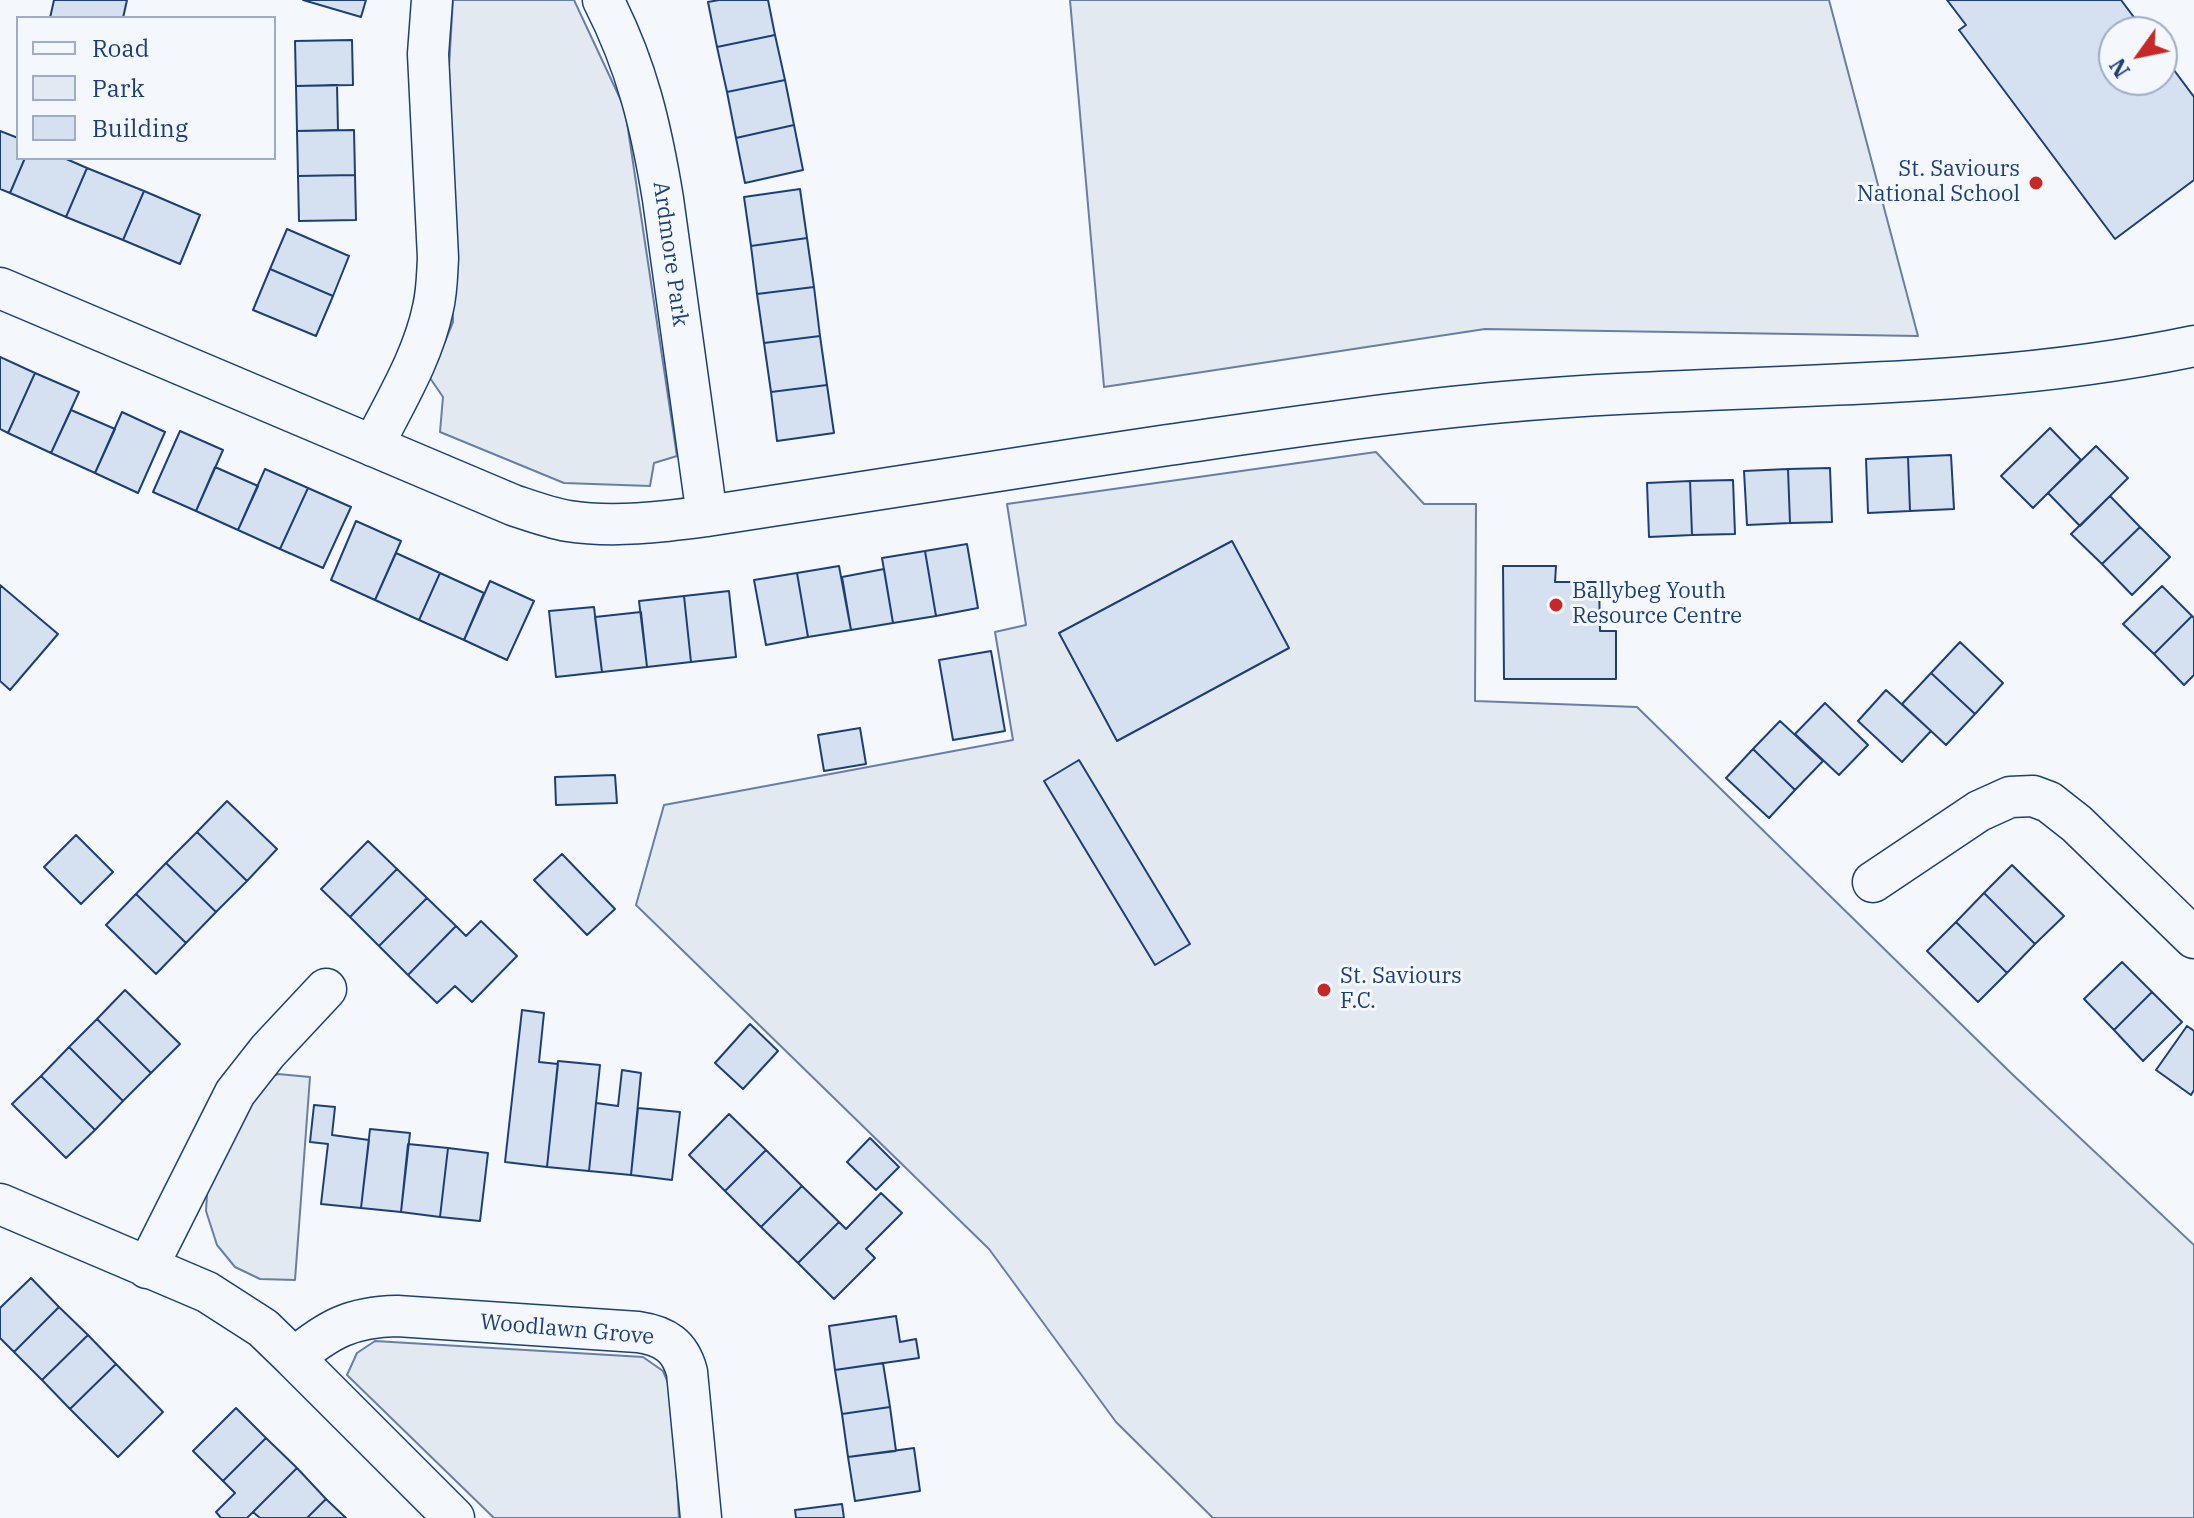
<!DOCTYPE html>
<style>
body{margin:0}
#map{position:relative;width:2194px;height:1518px;overflow:hidden;background:#f4f7fb;font-family:"IBM Plex Serif",serif}
canvas{display:block}
.legend{position:absolute;left:16px;top:16px;width:260px;height:144px;box-sizing:border-box;background:#f4f7fb;border:2px solid #9eadc5;margin:0;padding:10px 14px;list-style:none;font-size:24px;color:#1d3f73}
.legend li{display:flex;align-items:center;gap:16px;height:40px}
.legend b{width:40px;border:2px solid #9eadc5}
.north{position:absolute;left:2098px;top:16px;width:80px;height:80px;box-sizing:border-box;background:#f4f7fb;border:2px solid #9eadc5;border-radius:50%;rotate:237deg;font-size:22px;font-weight:700;line-height:32px;text-align:center;color:#1d3f73}
.north::after{content:'';display:block;margin:auto;width:28px;height:36px;background:#c62828;clip-path:polygon(50% 0,100% 100%,50% 72%,0 100%)}
</style>
<div id="map">
<canvas width="2194" height="1518"></canvas>
<ul class="legend">
<li><b style="height:10px;background:#f4f7fb"></b>Road</li>
<li><b style="height:22px;background:#e3e9f0"></b>Park</li>
<li><b style="height:22px;background:#d5e0f0"></b>Building</li>
</ul>
<div class="north">N</div>
</div>
<script>
const ctx = document.querySelector('canvas').getContext('2d');
ctx.lineJoin = 'round';
function fillPath(path, color) {
  ctx.fillStyle = color;
  ctx.fill(path, 'evenodd');
}
function trace(path, color, width, dash) {
  ctx.strokeStyle = color;
  ctx.lineWidth = width;
  ctx.lineCap = dash ? 'butt' : 'round';
  ctx.setLineDash(dash || []);
  ctx.stroke(path);
}
function label(font, color, halo, rows, align = 'center') {
  ctx.font = font + ' "IBM Plex Serif",serif';
  ctx.lineWidth = 6;
  ctx.setLineDash([]);
  ctx.textBaseline = 'middle';
  ctx.strokeStyle = halo;
  ctx.fillStyle = color;
  for (const [text, x, y, turn = 0] of rows) {
    ctx.save();
    ctx.translate(x, y);
    ctx.rotate((+turn || 0) * Math.PI / 180);
    ctx.textAlign = isNaN(turn) ? turn : align;
    if (halo) ctx.strokeText(text, 0, 0);
    ctx.fillText(text, 0, 0);
    ctx.restore();
  }
}
const green = new Path2D(`
 M 453,0 L 574,0 L 625,109 L 677,456 L 654,463 L 650,486 L 564,483 L 440,432 L 443,397 L 430,378 L 453,322 L 449,67 Z
 M 1070,0 L 1829,0 L 1918,336 L 1485,329 L 1104,387 Z
 M 1376,452 L 1424,504 L 1476,504 L 1475,701 L 1637,707 L 2012,1074 L 2194,1245 L 2194,1518 L 1213,1518 L 1116,1422 L 989,1249 L 636,905 L 664,805 L 1013,740 L 995,632 L 1026,625 L 1007,504 Z
 M 278,1074 L 310,1077 L 295,1280 L 260,1279 L 235,1267 L 217,1245 L 206,1211 L 208,1178 L 264,1080 Z
 M 375,1341 L 643,1357 L 663,1371 L 672,1392 L 679,1518 L 494,1518 L 347,1375 L 357,1353 Z`);
fillPath(green, '#e3e9f0');
trace(green, '#687fa3', 2);
const building = new Path2D(`
 M 54,0 L 127,0 L 123,18 L 50,18 Z
 M 303,0 L 366,0 L 361,17 Z
 M 719,0 L 768,0 L 775,35 L 717,47 L 708,2 Z
 M 1947,0 L 2121,0 L 2145,32 L 2114,32 L 2114,80 L 2162,80 L 2162,54 L 2194,97 L 2194,180 L 2115,239 L 1959,30 L 1966,25 Z
 M 775,35 L 785,80 L 727,92 L 717,47 Z
 M 352,40 L 353,85 L 296,86 L 295,41 Z
 M 785,80 L 794,125 L 736,138 L 727,92 Z
 M 337,85 L 338,130 L 297,131 L 296,86 Z
 M 794,125 L 803,170 L 745,183 L 736,138 Z
 M 354,130 L 355,175 L 298,176 L 297,131 Z
 M 0,131 L 18,138 L 18,158 L 25,158 L 10,193 L 0,189 Z
 M 25,158 L 64,158 L 87,168 L 66,217 L 10,193 Z
 M 87,168 L 144,191 L 123,240 L 66,217 Z
 M 355,175 L 356,220 L 299,221 L 298,176 Z
 M 800,189 L 807,238 L 751,246 L 744,197 Z
 M 144,191 L 200,215 L 180,264 L 123,240 Z
 M 287,229 L 349,256 L 333,296 L 270,269 Z
 M 807,238 L 814,287 L 757,294 L 751,246 Z
 M 270,269 L 333,296 L 316,336 L 253,310 Z
 M 814,287 L 820,336 L 764,343 L 757,294 Z
 M 820,336 L 827,385 L 771,392 L 764,343 Z
 M 0,357 L 35,373 L 8,433 L 0,429 Z
 M 35,373 L 79,392 L 51,453 L 8,433 Z
 M 827,385 L 834,433 L 777,441 L 771,392 Z
 M 71,410 L 115,429 L 95,473 L 51,453 Z
 M 122,412 L 165,432 L 138,493 L 95,473 Z
 M 2050,428 L 2081,460 L 2033,508 L 2001,476 Z
 M 180,431 L 223,450 L 196,511 L 153,492 Z
 M 2096,446 L 2128,478 L 2080,526 L 2048,493 Z
 M 1951,455 L 1954,509 L 1910,511 L 1908,457 Z
 M 1908,457 L 1910,511 L 1868,513 L 1866,459 Z
 M 215,467 L 258,486 L 238,530 L 196,511 Z
 M 1830,468 L 1832,522 L 1790,523 L 1788,469 Z
 M 265,469 L 308,488 L 280,549 L 238,530 Z
 M 1788,469 L 1790,523 L 1747,525 L 1744,471 Z
 M 1733,480 L 1735,534 L 1692,535 L 1690,481 Z
 M 1690,481 L 1692,535 L 1649,537 L 1647,483 Z
 M 308,488 L 351,507 L 323,568 L 280,549 Z
 M 2110,496 L 2140,527 L 2102,564 L 2071,534 Z
 M 356,521 L 401,541 L 375,600 L 331,580 Z
 M 2140,527 L 2170,557 L 2132,595 L 2102,564 Z
 M 1232,541 L 1289,648 L 1117,741 L 1059,633 Z
 M 967,544 L 978,608 L 936,616 L 925,551 Z
 M 925,551 L 936,616 L 893,623 L 882,558 Z
 M 396,553 L 440,573 L 419,620 L 375,600 Z
 M 839,566 L 851,630 L 808,637 L 797,573 Z
 M 1503,566 L 1556,566 L 1555,582 L 1599,582 L 1600,631 L 1616,631 L 1616,679 L 1504,679 Z
 M 884,569 L 893,623 L 851,630 L 842,577 Z
 M 440,573 L 484,593 L 464,640 L 419,620 Z
 M 797,573 L 808,637 L 766,645 L 754,580 Z
 M 490,581 L 534,601 L 507,660 L 464,640 Z
 M 0,585 L 58,634 L 10,690 L 0,681 Z
 M 2162,586 L 2192,616 L 2154,654 L 2123,624 Z
 M 729,591 L 736,657 L 691,662 L 684,596 Z
 M 684,596 L 691,662 L 647,667 L 639,601 Z
 M 594,607 L 602,672 L 556,677 L 549,611 Z
 M 641,612 L 647,667 L 602,672 L 595,617 Z
 M 2192,616 L 2194,618 L 2194,675 L 2184,685 L 2154,654 Z
 M 1960,642 L 2003,683 L 1975,714 L 1931,673 Z
 M 991,651 L 1005,731 L 953,740 L 939,660 Z
 M 1931,673 L 1975,714 L 1946,745 L 1902,704 Z
 M 1886,690 L 1931,731 L 1902,762 L 1858,721 Z
 M 1825,703 L 1868,745 L 1839,775 L 1795,734 Z
 M 1780,721 L 1823,761 L 1795,790 L 1753,749 Z
 M 860,728 L 866,764 L 824,771 L 818,735 Z
 M 1753,749 L 1795,790 L 1769,818 L 1726,778 Z
 M 1079,760 L 1190,944 L 1155,965 L 1044,781 Z
 M 615,775 L 617,803 L 556,805 L 555,777 Z
 M 227,801 L 277,849 L 247,881 L 197,832 Z
 M 197,832 L 247,881 L 216,912 L 166,863 Z
 M 76,835 L 113,872 L 81,904 L 44,867 Z
 M 368,841 L 397,869 L 350,917 L 321,889 Z
 M 562,854 L 615,909 L 587,935 L 534,880 Z
 M 166,863 L 216,912 L 186,943 L 136,894 Z
 M 2012,865 L 2064,916 L 2035,944 L 1984,893 Z
 M 397,869 L 427,898 L 379,946 L 350,917 Z
 M 1984,893 L 2035,944 L 2007,973 L 1956,922 Z
 M 136,894 L 186,943 L 156,974 L 106,925 Z
 M 427,898 L 456,926 L 408,975 L 379,946 Z
 M 481,921 L 517,956 L 472,1002 L 455,986 L 437,1003 L 408,975 L 456,926 L 466,936 Z
 M 1956,922 L 2007,973 L 1978,1002 L 1927,951 Z
 M 2122,962 L 2152,992 L 2114,1030 L 2084,999 Z
 M 125,990 L 180,1044 L 151,1073 L 97,1019 Z
 M 2152,992 L 2182,1022 L 2143,1061 L 2114,1030 Z
 M 522,1010 L 544,1013 L 539,1062 L 558,1064 L 547,1167 L 505,1162 Z
 M 97,1019 L 151,1073 L 123,1101 L 69,1047 Z
 M 750,1024 L 778,1051 L 743,1089 L 715,1063 Z
 M 2187,1026 L 2194,1031 L 2194,1090 L 2191,1095 L 2156,1070 Z
 M 69,1047 L 123,1101 L 95,1130 L 41,1076 Z
 M 558,1061 L 600,1065 L 589,1171 L 547,1167 Z
 M 622,1070 L 641,1073 L 631,1175 L 589,1171 L 596,1103 L 618,1106 Z
 M 41,1076 L 95,1130 L 66,1158 L 12,1104 Z
 M 314,1105 L 335,1107 L 332,1135 L 369,1140 L 361,1208 L 321,1204 L 328,1144 L 310,1142 Z
 M 638,1108 L 680,1112 L 672,1180 L 631,1175 Z
 M 729,1114 L 766,1150 L 725,1191 L 689,1155 Z
 M 370,1129 L 410,1133 L 401,1212 L 361,1208 Z
 M 870,1138 L 899,1167 L 876,1190 L 847,1162 Z
 M 408,1144 L 448,1148 L 440,1217 L 401,1212 Z
 M 448,1148 L 488,1153 L 480,1221 L 440,1217 Z
 M 766,1150 L 802,1186 L 761,1227 L 725,1191 Z
 M 802,1186 L 839,1222 L 798,1263 L 761,1227 Z
 M 881,1193 L 902,1213 L 866,1249 L 875,1258 L 834,1299 L 798,1263 L 839,1222 L 846,1229 Z
 M 31,1278 L 59,1307 L 14,1352 L 0,1338 L 0,1308 Z
 M 59,1307 L 88,1335 L 42,1380 L 14,1352 Z
 M 896,1316 L 900,1342 L 916,1339 L 919,1358 L 835,1370 L 829,1326 Z
 M 88,1335 L 116,1364 L 70,1409 L 42,1380 Z
 M 883,1363 L 890,1407 L 842,1414 L 835,1370 Z
 M 116,1364 L 163,1412 L 118,1457 L 70,1409 Z
 M 890,1407 L 896,1451 L 848,1457 L 842,1414 Z
 M 236,1408 L 266,1438 L 223,1481 L 193,1451 Z
 M 266,1438 L 297,1468 L 247,1518 L 221,1518 L 216,1512 L 235,1493 L 223,1481 Z
 M 914,1448 L 920,1491 L 855,1501 L 848,1457 Z
 M 297,1468 L 326,1499 L 307,1518 L 260,1518 L 253,1512 Z
 M 326,1499 L 346,1518 L 307,1518 Z
 M 842,1504 L 844,1518 L 796,1518 L 795,1510 Z`);
fillPath(building, '#d5e0f0');
trace(building, '#1d3f73', 2);
const street = new Path2D(`
 M 603,0 C 637,66 651,126 663,199 L 707,516
 M 0,288 L 513,505 C 531,511 550,518 568,521 C 613,528 662,522 707,516 C 860,493 1014,468 1168,445 C 1280,429 1392,412 1504,402 C 1734,381 1967,394 2194,346
 M 373,446 C 395,402 423,357 433,308 C 437,292 437,275 438,258 L 428,54 L 432,0
 M 1873,882 L 1979,811 L 2010,797 L 2033,796 L 2049,802 L 2077,824 L 2194,938
 M 0,1204 L 207,1292 L 263,1328 L 294,1358
 M 147,1268 L 235,1093 L 268,1051 L 326,989
 M 454,1518 L 294,1358 C 329,1329 351,1317 397,1316 L 638,1332 C 665,1336 680,1346 687,1372 L 701,1518`);
trace(street, '#1d3f73', 43);
trace(street, '#f4f7fb', 40);
for (const [x, y, r, color] of [
 [2036,183,8,"#c62828"],
 [1556,605,8,"#c62828"],
 [1324,990,8,"#c62828"]
]) {
  const dot = new Path2D();
  dot.arc(x, y, r, 0, 2 * Math.PI);
  ctx.fillStyle = color;
  ctx.fill(dot);
  trace(dot, '#f4f7fb', 3);
}
label('22px', '#1d3f73', '#f4f7fb', [
 ["St. Saviours",2020,170,"right"],
 ["National School",2020,195,"right"],
 ["Ballybeg Youth",1572,592],
 ["Resource Centre",1572,617],
 ["St. Saviours",1340,977],
 ["F.C.",1340,1002]
], 'left');
label('22px', '#1d3f73', '#f4f7fb', [
 ["Ardmore Park",670,254,82],
 ["Woodlawn Grove",567,1330,5]
]);
</script>
